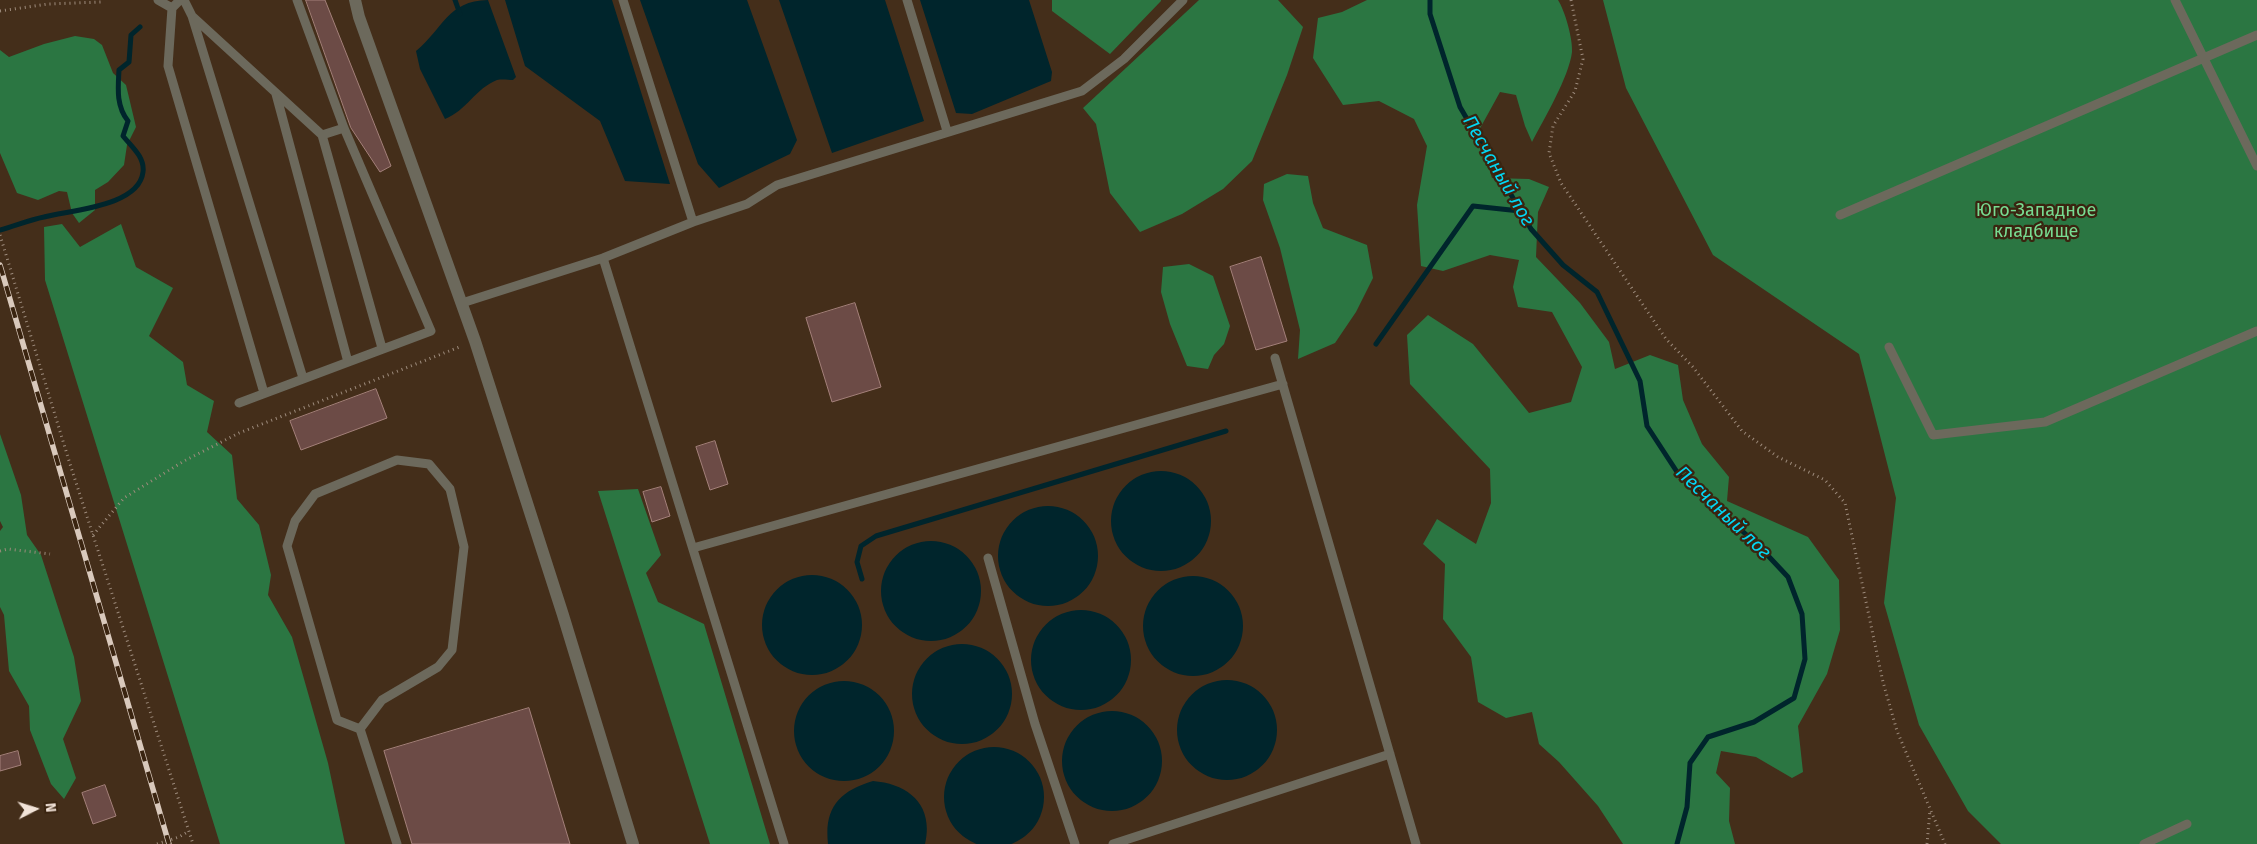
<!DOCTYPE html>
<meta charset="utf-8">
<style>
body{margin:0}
#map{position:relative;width:2257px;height:844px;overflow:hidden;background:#442e1a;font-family:"Fira Sans",sans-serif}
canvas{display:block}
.north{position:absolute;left:10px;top:784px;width:50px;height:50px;-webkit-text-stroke:4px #3a2410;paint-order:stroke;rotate:85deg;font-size:14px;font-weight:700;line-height:20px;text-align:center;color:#f2e3d8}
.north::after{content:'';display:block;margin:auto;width:18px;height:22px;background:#f2e3d8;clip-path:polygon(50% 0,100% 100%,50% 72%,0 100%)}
</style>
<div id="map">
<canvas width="2257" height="844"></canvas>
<div class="north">N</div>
</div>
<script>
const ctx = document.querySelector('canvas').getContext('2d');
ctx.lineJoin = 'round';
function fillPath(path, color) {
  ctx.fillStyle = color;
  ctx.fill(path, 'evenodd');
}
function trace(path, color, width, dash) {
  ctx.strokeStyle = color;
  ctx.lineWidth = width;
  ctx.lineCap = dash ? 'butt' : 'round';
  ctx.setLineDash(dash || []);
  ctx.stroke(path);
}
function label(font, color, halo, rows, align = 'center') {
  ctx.font = font + ' "Fira Sans",sans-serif';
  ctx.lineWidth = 4.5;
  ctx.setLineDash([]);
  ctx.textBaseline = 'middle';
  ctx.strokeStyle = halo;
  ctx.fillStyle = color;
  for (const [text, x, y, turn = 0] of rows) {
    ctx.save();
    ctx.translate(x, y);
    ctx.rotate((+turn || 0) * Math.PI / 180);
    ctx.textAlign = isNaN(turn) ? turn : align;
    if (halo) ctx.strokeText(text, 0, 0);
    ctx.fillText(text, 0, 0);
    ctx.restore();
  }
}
fillPath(new Path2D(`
 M 1052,0 L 1161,0 L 1161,1 L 1110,54 L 1052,11 Z
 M 1199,0 L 1278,0 L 1303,27 L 1287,75 L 1252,161 L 1223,189 L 1182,214 L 1140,232 L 1110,193 L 1096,124 L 1083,108 Z
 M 1367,0 L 1558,0 C 1565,11 1573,39 1572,52 C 1569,77 1544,119 1532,142 L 1525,126 L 1516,95 L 1500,92 L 1478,132 L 1492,178 L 1529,179 L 1549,187 L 1538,212 L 1536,257 L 1580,303 L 1609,342 L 1615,369 L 1650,355 L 1678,365 L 1683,400 L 1702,444 L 1729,477 L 1727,501 L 1808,537 L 1839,580 L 1840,630 L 1827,674 L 1798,726 L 1803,772 L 1792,778 L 1756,757 L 1721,751 L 1716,773 L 1730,788 L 1729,821 L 1735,844 L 1623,844 L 1598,806 L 1559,762 L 1539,744 L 1532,712 L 1506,718 L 1478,702 L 1471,657 L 1443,619 L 1445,564 L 1423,544 L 1437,519 L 1476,544 L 1491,503 L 1490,469 L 1410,384 L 1407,335 L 1428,315 L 1473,344 L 1529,413 L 1571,402 L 1582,367 L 1552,312 L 1518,307 L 1513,287 L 1519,260 L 1490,255 L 1443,271 L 1421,266 L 1417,205 L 1427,146 L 1414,119 L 1379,101 L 1343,105 L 1313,58 L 1318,18 L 1342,12 Z
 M 1603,0 L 2257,0 L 2257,844 L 2001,844 L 1968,811 L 1919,725 L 1884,603 L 1896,498 L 1859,354 L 1713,255 L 1626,88 Z
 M 75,36 L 94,39 L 102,45 L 113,73 L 126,85 L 136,127 L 127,145 L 124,165 L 108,182 L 95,190 L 95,210 L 79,223 L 72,213 L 67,192 L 59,191 L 38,200 L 17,193 L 0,153 L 0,50 L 9,57 L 44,44 Z
 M 1287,174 L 1308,176 L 1313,203 L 1323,228 L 1367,245 L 1373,278 L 1356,312 L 1335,343 L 1298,359 L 1300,330 L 1280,248 L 1263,200 L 1264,184 Z
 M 62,224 L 80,247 L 121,224 L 136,267 L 173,288 L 149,336 L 183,362 L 187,385 L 214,401 L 207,432 L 232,455 L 237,499 L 259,525 L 271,575 L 268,595 L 292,637 L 328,763 L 345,844 L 220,844 L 45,280 L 44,227 Z
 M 1189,264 L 1213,276 L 1230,326 L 1224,344 L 1214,355 L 1208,369 L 1187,366 L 1170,324 L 1161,292 L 1163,267 Z
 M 0,434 L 21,495 L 27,535 L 41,555 L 74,657 L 81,701 L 63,739 L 76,778 L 64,799 L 51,784 L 30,730 L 29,706 L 9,671 L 4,615 L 0,607 L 0,531 L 3,527 L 0,521 Z
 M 638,489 L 661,555 L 646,573 L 658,602 L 704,624 L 770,844 L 710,844 L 598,491 Z`), '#2b7642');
fillPath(new Path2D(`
 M 488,0 L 516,77 L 513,80 C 509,80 502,79 497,80 C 476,88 466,111 445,119 L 420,69 L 416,51 C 444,28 447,1 488,0 Z
 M 505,0 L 612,0 L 670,184 L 625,181 L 600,121 L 525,66 Z
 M 640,0 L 747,0 L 797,140 L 790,154 L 719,188 L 698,164 Z
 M 779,0 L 885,0 L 924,121 L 832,153 Z
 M 920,0 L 1029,0 L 1052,72 L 1051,81 L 972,114 L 956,113 Z
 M1111 521a50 50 0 1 1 100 0a50 50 0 1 1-100 0Z
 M998 556a50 50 0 1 1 100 0a50 50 0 1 1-100 0Z
 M881 591a50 50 0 1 1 100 0a50 50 0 1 1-100 0Z
 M762 625a50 50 0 1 1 100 0a50 50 0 1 1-100 0Z
 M1143 626a50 50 0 1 1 100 0a50 50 0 1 1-100 0Z
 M1031 660a50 50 0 1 1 100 0a50 50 0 1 1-100 0Z
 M912 694a50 50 0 1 1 100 0a50 50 0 1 1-100 0Z
 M1177 730a50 50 0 1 1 100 0a50 50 0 1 1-100 0Z
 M794 731a50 50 0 1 1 100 0a50 50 0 1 1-100 0Z
 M1062 761a50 50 0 1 1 100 0a50 50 0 1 1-100 0Z
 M944 797a50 50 0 1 1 100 0a50 50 0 1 1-100 0Z
 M 873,781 C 909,784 934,805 925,844 L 828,844 C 824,808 839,791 873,781 Z`), '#00252c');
trace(new Path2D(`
 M 455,0 L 460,14
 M 1430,0 L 1430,14 L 1460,107 L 1531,229 L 1563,265 L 1597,292 L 1640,381 L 1647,426 L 1679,475 L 1758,545 L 1788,577 L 1802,614 L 1805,659 L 1794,698 L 1754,722 L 1708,737 L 1690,763 L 1687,807 L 1677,844
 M 0,230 C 15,226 29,220 44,217 C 69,210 139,207 143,172 C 145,157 131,146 123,136 L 128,121 C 116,106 118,88 119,70 L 129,62 L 131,35 L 140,27
 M 1376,344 L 1473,206 L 1520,211
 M 862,579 L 857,562 L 861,546 L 876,536 L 1226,431`), '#00252c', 5);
const building = new Path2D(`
 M 306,0 L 325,0 L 391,166 L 380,172 L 351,128 Z
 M 1261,257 L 1287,341 L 1256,350 L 1230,267 Z
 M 855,303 L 881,387 L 832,402 L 806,318 Z
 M 376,389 L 387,418 L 301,450 L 290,421 Z
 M 715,441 L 728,484 L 710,490 L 696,447 Z
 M 661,487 L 670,516 L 652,522 L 643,492 Z
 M 529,708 L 570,844 L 412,844 L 384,751 Z
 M 18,751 L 21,765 L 0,771 L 0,756 Z
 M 105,785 L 116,816 L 93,824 L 82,793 Z`);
fillPath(building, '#6c4b46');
trace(building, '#a4807a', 1);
trace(new Path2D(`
 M 1571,0 L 1583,59 L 1575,91 L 1553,126 L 1549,153 L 1561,183 L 1666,339 L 1693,367 L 1742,431 L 1778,457 L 1825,480 L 1845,503 L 1883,682 L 1897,731 L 1945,844
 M 0,11 L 48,4 L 101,2 L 99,0
 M 0,235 L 70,464 L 193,844
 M 93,535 L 124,498 L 184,461 L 239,433 L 462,346
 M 0,551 L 8,549 L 50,554
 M 157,844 L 179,837 L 189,831
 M 1927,844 L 1930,810`), '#9e8c7d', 3, [1, 4]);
trace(new Path2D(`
 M 158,0 L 172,8 L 180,0
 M 184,0 L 192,16 L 322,135 L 344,128
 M 623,0 L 693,222
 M 907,0 L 947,131
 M 2175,0 L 2257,166
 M 172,8 L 168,66 L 264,393
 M 192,16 L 303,378
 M 276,94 L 348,362
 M 322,135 L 382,348
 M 1840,215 L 2257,35
 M 603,258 L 784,844
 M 462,303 L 603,258 L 693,222 L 747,204 L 777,185 L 1082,91 L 1124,59 L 1183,0
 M 1889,347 L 1933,435 L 2045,422 L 2257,331
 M 1275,358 L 1416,844
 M 239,403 L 431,331 L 344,128 L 297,0
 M 693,548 L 1283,384
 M 988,558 L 1035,724 L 1075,844
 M 360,729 L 382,700 L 438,667 L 452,650 L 464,547 L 450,489 L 429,464 L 397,460 L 315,494 L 295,521 L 287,546 L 337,720 L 360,729 L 397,844
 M 1113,844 L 1390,754
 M 2144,844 L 2187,824`), '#6c695c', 9);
trace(new Path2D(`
 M 355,0 L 359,17 L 475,341 L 563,615 L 633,844`), '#6c695c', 12);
const rail = new Path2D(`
 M 0,265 L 169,844`);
trace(rail, '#d9c9bc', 5.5);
trace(rail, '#3a2410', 4, [11]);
label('18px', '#78db91', '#3a2410', [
 ["Юго-Западное",2036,211],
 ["кладбище",2036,232]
]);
label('italic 19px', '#03d6f3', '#3a2410', [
 ["Песчаный лог",1498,171,60],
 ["Песчаный лог",1723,513,44]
]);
</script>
